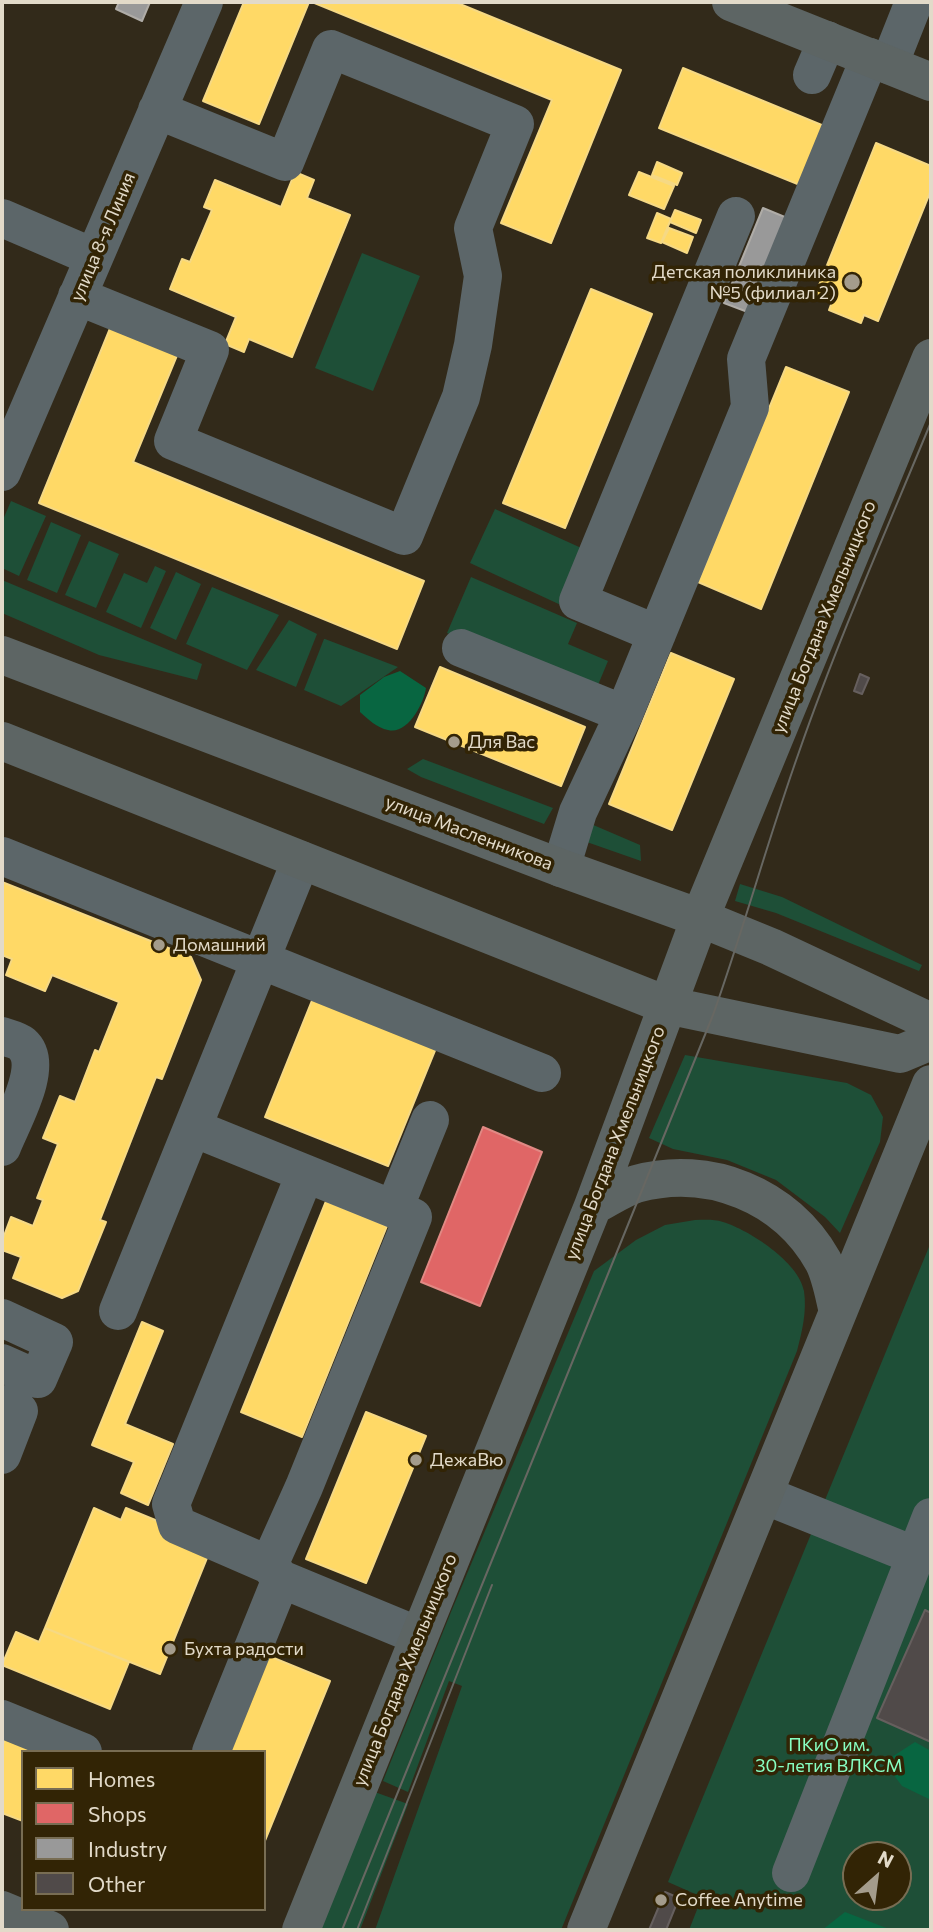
<!DOCTYPE html>
<meta charset="utf-8">
<style>
body{margin:0}
#map{position:relative;width:933px;height:1932px;overflow:hidden;background:#322a1a;font-family:Commissioner,sans-serif}
canvas{display:block}
.frame{position:absolute;inset:0;border:4px solid #e2dac9;pointer-events:none}
.legend{position:absolute;left:21px;top:1750px;width:245px;height:161px;box-sizing:border-box;background:#322405;border:2px solid #786d53;margin:0;padding:9px 12px;list-style:none;font-size:21px;color:#e2dac9}
.legend li{display:flex;align-items:center;gap:14px;height:35px}
.legend b{width:35px;border:2px solid #786d53}
.north{position:absolute;left:842px;top:1841px;width:70px;height:70px;box-sizing:border-box;background:#322405;border:2px solid #786d53;border-radius:50%;rotate:28deg;font-size:19px;font-weight:700;line-height:28px;text-align:center;color:#e2dac9}
.north::after{content:'';display:block;margin:auto;width:24px;height:32px;background:#a49c8c;clip-path:polygon(50% 0,100% 100%,50% 72%,0 100%)}
</style>
<div id="map">
<canvas width="933" height="1932"></canvas>
<div class="frame"></div>
<ul class="legend">
<li><b style="height:19px;background:#ffd966"></b>Homes</li>
<li><b style="height:19px;background:#e06666"></b>Shops</li>
<li><b style="height:19px;background:#999"></b>Industry</li>
<li><b style="height:19px;background:#504a49"></b>Other</li>
</ul>
<div class="north">N</div>
</div>
<script>
const ctx = document.querySelector('canvas').getContext('2d');
ctx.lineJoin = 'round';
function fillPath(path, color) {
  ctx.fillStyle = color;
  ctx.fill(path, 'evenodd');
}
function trace(path, color, width, dash) {
  ctx.strokeStyle = color;
  ctx.lineWidth = width;
  ctx.lineCap = dash ? 'butt' : 'round';
  ctx.setLineDash(dash || []);
  ctx.stroke(path);
}
function label(font, color, halo, rows, align = 'center') {
  ctx.font = font + ' Commissioner,sans-serif';
  ctx.lineWidth = 7;
  ctx.setLineDash([]);
  ctx.textBaseline = 'middle';
  ctx.strokeStyle = halo;
  ctx.fillStyle = color;
  for (const [text, x, y, turn = 0] of rows) {
    ctx.save();
    ctx.translate(x, y);
    ctx.rotate((+turn || 0) * Math.PI / 180);
    ctx.textAlign = isNaN(turn) ? turn : align;
    if (halo) ctx.strokeText(text, 0, 0);
    ctx.fillText(text, 0, 0);
    ctx.restore();
  }
}
fillPath(new Path2D(`
 M 362,253 L 420,276 L 373,391 L 315,368 Z
 M 11,501 L 46,516 L 19,576 L 2,568 L 2,522 Z
 M 495,509 L 588,551 L 563,606 L 470,563 Z
 M 51,522 L 81,535 L 57,593 L 27,580 Z
 M 89,541 L 119,554 L 96,608 L 65,595 Z
 M 155,566 L 166,571 L 141,628 L 106,612 L 124,573 L 147,583 Z
 M 176,572 L 201,584 L 176,640 L 150,628 Z
 M 471,577 L 577,623 L 568,644 L 608,661 L 593,697 L 447,633 Z
 M 2,580 L 202,664 L 197,680 L 99,655 L 2,613 Z
 M 212,587 L 279,615 L 247,670 L 186,644 Z
 M 289,620 L 317,634 L 296,687 L 256,670 Z
 M 324,639 L 325,639 L 398,667 L 341,706 L 304,690 Z
 M 423,759 L 553,808 L 544,824 L 421,777 L 407,769 Z
 M 584,821 L 640,845 L 641,861 L 581,840 Z
 M 740,884 L 782,897 L 922,965 L 919,971 L 776,913 L 735,901 Z
 M 685,1055 L 847,1083 L 871,1095 L 883,1117 L 880,1142 L 840,1233 L 825,1217 L 776,1180 L 727,1160 L 673,1149 L 649,1138 Z
 M 695,1220 C 704,1220 714,1219 723,1222 C 749,1230 799,1262 804,1291 C 807,1312 802,1331 797,1351 L 561,1930 L 375,1930 L 462,1686 L 449,1681 L 408,1792 L 383,1781 L 451,1612 L 594,1271 L 636,1240 L 665,1225 Z
 M 931,1242 L 931,1930 L 689,1930 L 702,1897 L 668,1882 ZM 856,1855 L 898,1855 L 898,1897 L 856,1897 Z
 M 372,1791 L 408,1804 L 360,1930 L 319,1930 Z`), '#1e4f37');
fillPath(new Path2D(`
 M 400,671 L 426,688 C 424,703 408,735 388,730 C 377,728 368,719 360,712 L 360,695 L 384,677 Z
 M 915,1742 L 931,1751 L 931,1800 L 902,1786 L 884,1762 Z
 M 845,1912 L 889,1929 L 889,1930 L 822,1930 Z`), '#086641');
const homes = new Path2D(`
 M 244,2 L 309,2 L 259,124 L 203,101 Z
 M 312,2 L 455,2 L 621,70 L 551,243 L 501,223 L 552,100 Z
 M 683,68 L 829,128 L 805,187 L 659,128 Z
 M 876,143 L 931,166 L 931,190 L 878,321 L 864,315 L 861,323 L 829,310 L 832,302 L 815,295 Z
 M 657,162 L 682,173 L 677,185 L 652,175 Z
 M 295,172 L 314,180 L 307,198 L 350,215 L 292,357 L 249,339 L 244,352 L 225,344 L 236,317 L 170,289 L 182,259 L 190,262 L 212,210 L 204,207 L 215,180 L 281,207 Z
 M 639,172 L 674,186 L 664,209 L 629,195 Z
 M 675,210 L 701,220 L 696,233 L 670,222 Z
 M 657,213 L 671,219 L 661,243 L 647,238 Z
 M 669,228 L 693,237 L 687,253 L 662,242 Z
 M 591,289 L 652,314 L 565,528 L 503,503 Z
 M 111,326 L 178,353 L 133,462 L 424,581 L 397,649 L 39,503 Z
 M 786,367 L 849,392 L 761,609 L 698,582 Z
 M 671,653 L 734,679 L 672,830 L 609,804 Z
 M 440,667 L 585,727 L 561,786 L 415,727 Z
 M 2,882 L 191,957 L 201,980 L 162,1079 L 156,1077 L 100,1220 L 106,1222 L 78,1291 L 62,1298 L 13,1278 L 21,1257 L 2,1250 L 2,1241 L 11,1217 L 33,1226 L 43,1200 L 37,1198 L 58,1144 L 43,1138 L 60,1096 L 75,1102 L 95,1050 L 99,1052 L 119,1002 L 52,975 L 45,991 L 6,975 L 12,959 L 2,955 Z
 M 313,998 L 436,1048 L 388,1166 L 265,1117 Z
 M 326,1201 L 387,1226 L 302,1437 L 241,1412 Z
 M 142,1322 L 163,1331 L 125,1424 L 173,1444 L 148,1505 L 121,1493 L 134,1462 L 92,1445 Z
 M 366,1412 L 426,1436 L 366,1583 L 306,1559 Z
 M 94,1508 L 121,1520 L 126,1508 L 165,1524 L 209,1553 L 160,1674 L 45,1628 Z
 M 45,1628 L 129,1662 L 110,1709 L 2,1665 L 16,1632 L 39,1642 Z
 M 264,1654 L 330,1681 L 264,1843 L 264,1752 L 224,1752 Z
 M 8,1732 L 55,1752 L 23,1752 L 23,1821 L 2,1813 L 2,1747 Z`);
fillPath(homes, '#ffd966');
trace(homes, '#f6d984', 2);
const shops = new Path2D(`
 M 483,1127 L 542,1152 L 480,1306 L 421,1282 Z`);
fillPath(shops, '#e06666');
trace(shops, '#e18984', 2);
const industry = new Path2D(`
 M 119,2 L 150,2 L 142,21 L 116,9 Z
 M 763,208 L 792,220 L 753,314 L 724,303 Z`);
fillPath(industry, '#999');
trace(industry, '#afaca7', 2);
const building = new Path2D(`
 M 860,674 L 869,678 L 862,694 L 854,691 Z
 M 925,1610 L 931,1613 L 931,1742 L 877,1718 Z
 M 665,1892 L 679,1898 L 666,1930 L 649,1930 Z`);
fillPath(building, '#504a49');
trace(building, '#665f5e', 2);
trace(new Path2D(`
 M 889,65 L 914,2
 M 812,75 L 827,40
 M 2,218 L 93,257
 M 77,296 L 210,350 L 173,441 L 404,536 L 461,397 L 473,345 L 483,276 L 473,228 L 515,124 L 331,49 L 285,162 L 157,110
 M 2,472 L 204,2
 M 657,634 L 578,601 L 736,216
 M 461,648 L 624,714
 M 2,856 L 542,1073
 M 561,868 L 578,812 L 624,714 L 750,407 L 746,359 L 870,57
 M 2,1036 C 8,1038 17,1040 22,1044 C 46,1065 11,1123 2,1147
 M 193,1128 L 413,1217 L 304,1487 L 269,1565
 M 305,1174 L 171,1504 L 177,1525 L 269,1565 L 281,1579 L 419,1636
 M 394,1209 L 430,1120
 M 118,1311 L 301,860
 M 2,1318 L 54,1342 L 38,1379 L 2,1363
 M 2,1404 L 19,1411 L 2,1455
 M 764,1495 L 916,1556
 M 2,1719 L 83,1752
 M 211,1752 L 281,1579
 M 791,1873 L 931,1517`), '#5c6669', 38);
trace(new Path2D(`
 M 731,2 L 931,82
 M 2,655 L 561,868 L 700,918 L 771,947 L 931,1022
 M 2,741 L 666,1005 L 900,1054 L 931,1041
 M 593,1206 C 607,1199 621,1189 636,1184 C 709,1164 786,1195 823,1261 C 831,1276 834,1296 838,1312
 M 2,1910 L 50,1930
 M 301,1930 L 593,1206 L 700,918 L 931,358
 M 586,1930 L 931,1084`), '#5d6564', 38);
trace(new Path2D(`
 M 342,1930 L 713,1015 C 744,928 768,839 799,752 C 838,640 886,531 931,422
 M 357,1930 L 492,1585`), '#676762', 2);
for (const [x, y, r, color] of [
 [852,282,9,"#a49c8c"],
 [454,742,7,"#a49c8c"],
 [159,945,7,"#a49c8c"],
 [416,1460,7,"#a49c8c"],
 [170,1649,7,"#a49c8c"],
 [661,1900,7,"#a49c8c"]
]) {
  const dot = new Path2D();
  dot.arc(x, y, r, 0, 2 * Math.PI);
  ctx.fillStyle = color;
  ctx.fill(dot);
  trace(dot, '#322405', 2.5);
}
label('18px', '#e2dac9', '#322405', [
 ["улица 8-я Линия",103,237,-67],
 ["улица Богдана Хмельницкого",824,617,-68],
 ["улица Масленникова",469,833,21],
 ["улица Богдана Хмельницкого",615,1143,-69],
 ["улица Богдана Хмельницкого",405,1670,-68]
]);
label('18px', '#e2dac9', '#322405', [
 ["Детская поликлиника",836,272,"right"],
 ["№5 (филиал 2)",836,293,"right"],
 ["Для Вас",468,742],
 ["Домашний",173,945],
 ["ДежаВю",430,1460],
 ["Бухта радости",184,1649],
 ["Coffee Anytime",675,1900]
], 'left');
label('18px', '#87fec2', '#322405', [
 ["ПКиО им.",829,1745],
 ["30-летия ВЛКСМ",829,1766]
]);
</script>
